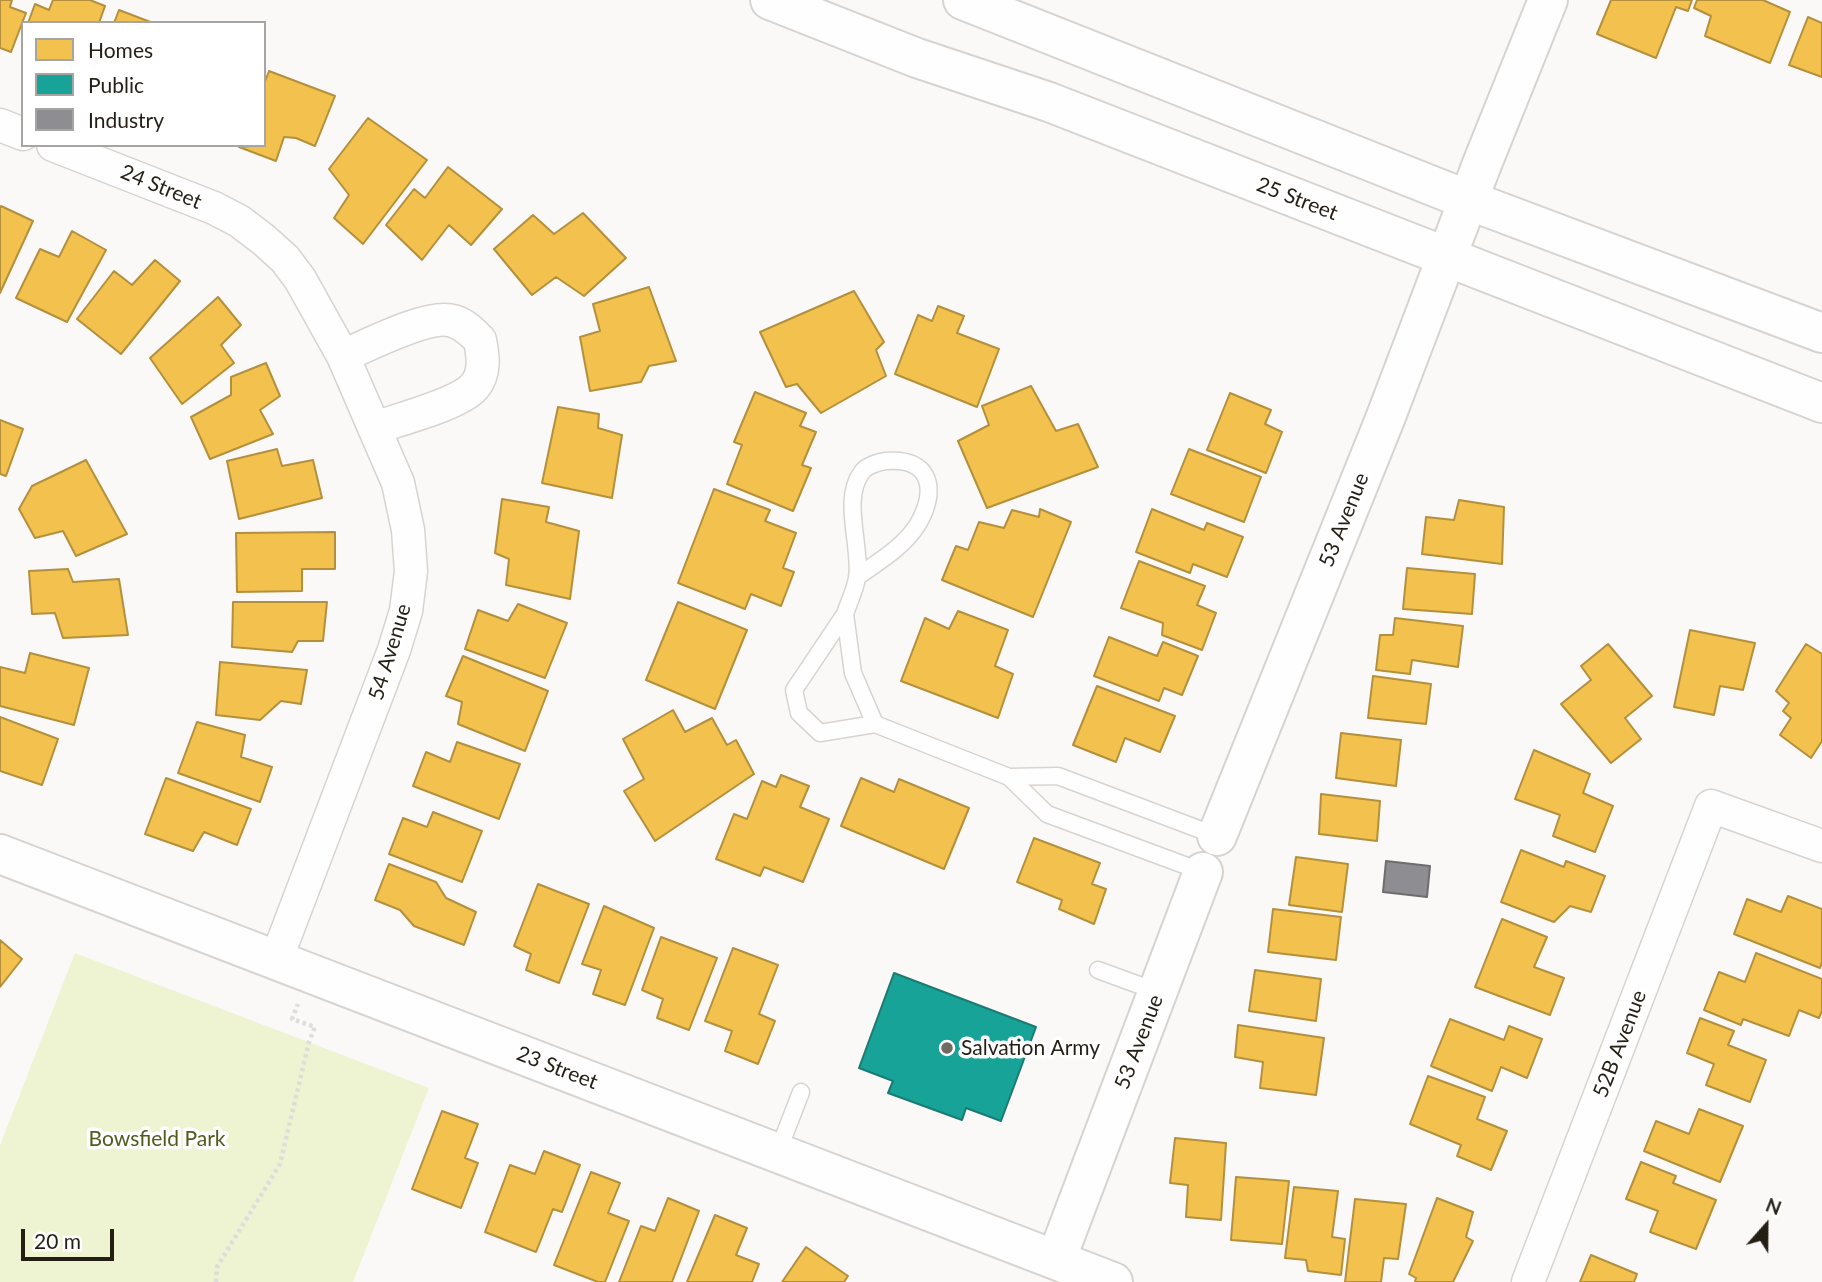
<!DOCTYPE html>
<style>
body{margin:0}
#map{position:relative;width:1822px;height:1282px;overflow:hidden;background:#fbf9f7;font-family:Lato,sans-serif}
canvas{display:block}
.legend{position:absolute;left:21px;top:21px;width:245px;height:126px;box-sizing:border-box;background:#fff;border:2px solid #a7a5a1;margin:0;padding:9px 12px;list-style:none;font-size:21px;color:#241e15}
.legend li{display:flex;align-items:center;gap:14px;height:35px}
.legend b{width:35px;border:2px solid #a7a5a1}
.north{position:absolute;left:1731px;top:1191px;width:70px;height:70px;-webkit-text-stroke:5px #fff;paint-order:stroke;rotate:21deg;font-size:19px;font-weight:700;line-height:28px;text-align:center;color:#241e15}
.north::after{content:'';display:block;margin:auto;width:24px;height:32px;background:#241e15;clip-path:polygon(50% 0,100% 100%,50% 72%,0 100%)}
.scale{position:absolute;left:21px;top:1229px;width:93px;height:32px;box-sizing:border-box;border:4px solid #241e15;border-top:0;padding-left:9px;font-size:21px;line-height:24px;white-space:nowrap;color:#241e15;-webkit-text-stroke:5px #fff;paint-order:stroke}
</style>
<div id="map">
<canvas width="1822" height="1282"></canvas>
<ul class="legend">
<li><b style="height:19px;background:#f2c14e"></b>Homes</li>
<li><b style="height:19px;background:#17a398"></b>Public</li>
<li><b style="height:19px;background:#8d8d92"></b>Industry</li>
</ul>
<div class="north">N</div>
<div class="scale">20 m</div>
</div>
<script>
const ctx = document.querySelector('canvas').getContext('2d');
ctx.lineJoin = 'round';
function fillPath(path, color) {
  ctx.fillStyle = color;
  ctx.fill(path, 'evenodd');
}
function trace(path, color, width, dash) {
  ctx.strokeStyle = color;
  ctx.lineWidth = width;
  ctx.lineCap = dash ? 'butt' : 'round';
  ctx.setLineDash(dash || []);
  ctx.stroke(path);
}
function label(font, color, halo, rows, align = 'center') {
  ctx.font = font + ' Lato,sans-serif';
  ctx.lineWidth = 7;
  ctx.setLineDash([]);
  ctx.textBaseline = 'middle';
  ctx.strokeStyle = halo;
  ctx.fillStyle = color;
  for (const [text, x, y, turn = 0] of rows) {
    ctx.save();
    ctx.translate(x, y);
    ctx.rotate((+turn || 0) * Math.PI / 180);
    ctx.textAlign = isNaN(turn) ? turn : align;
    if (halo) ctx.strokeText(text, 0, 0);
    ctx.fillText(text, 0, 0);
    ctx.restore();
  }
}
fillPath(new Path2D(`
 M 75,953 L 429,1088 L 353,1282 L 0,1282 L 0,1145 Z`), '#eef4d2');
const homes = new Path2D(`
 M 0,0 L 12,0 L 10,7 L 26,13 L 11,52 L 0,48 Z
 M 53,0 L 90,0 L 105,6 L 99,23 L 28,23 L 35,4 L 49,10 Z
 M 1611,0 L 1692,0 L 1688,11 L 1676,7 L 1656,58 L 1597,34 Z
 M 1697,0 L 1763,0 L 1790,12 L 1770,63 L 1705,36 L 1711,16 L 1694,8 Z
 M 119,10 L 153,23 L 114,23 Z
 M 1808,17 L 1822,23 L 1822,77 L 1789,65 Z
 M 269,71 L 335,96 L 315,146 L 296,138 L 284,137 L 276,161 L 239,147 L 264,145 L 264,84 Z
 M 368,118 L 427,160 L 363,244 L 334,218 L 349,195 L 329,169 Z
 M 448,167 L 502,209 L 471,245 L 449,225 L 422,260 L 386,225 L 414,189 L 425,198 Z
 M 1,206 L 33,221 L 0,293 L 0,208 Z
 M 583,213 L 626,258 L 584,296 L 556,277 L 532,295 L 494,249 L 533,215 L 554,234 Z
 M 72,231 L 106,250 L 67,322 L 16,298 L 40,249 L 59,257 Z
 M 155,260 L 180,281 L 121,354 L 77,319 L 114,271 L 132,285 Z
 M 649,287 L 676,361 L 649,366 L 641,382 L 590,391 L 580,337 L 600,331 L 593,304 Z
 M 854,291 L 884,342 L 876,350 L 886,376 L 821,413 L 797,384 L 786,387 L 760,332 Z
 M 218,297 L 241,325 L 221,345 L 234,363 L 182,404 L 150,358 Z
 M 938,306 L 964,316 L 957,333 L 999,349 L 977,407 L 895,374 L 918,315 L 932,321 Z
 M 266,363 L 280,396 L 260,410 L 273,434 L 210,459 L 191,417 L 231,395 L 231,377 Z
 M 1031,386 L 1056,431 L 1078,424 L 1098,467 L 987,508 L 958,441 L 989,425 L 982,406 Z
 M 755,392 L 806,413 L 800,426 L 816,432 L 802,465 L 811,468 L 793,511 L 727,484 L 742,445 L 734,442 Z
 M 1230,393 L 1271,410 L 1265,424 L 1282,432 L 1266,473 L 1207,450 Z
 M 558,407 L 599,414 L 598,428 L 622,435 L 612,498 L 542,483 Z
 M 0,420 L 23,429 L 6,476 L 0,474 Z
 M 277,449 L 282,466 L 313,460 L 322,498 L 239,519 L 227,461 Z
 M 1189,449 L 1261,477 L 1244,522 L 1171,494 Z
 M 86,460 L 127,534 L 76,556 L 63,531 L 35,538 L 19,509 L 32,486 Z
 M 714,489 L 770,510 L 765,521 L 796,533 L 783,568 L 794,572 L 781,606 L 751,594 L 745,609 L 678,583 Z
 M 502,499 L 549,507 L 546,522 L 579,531 L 570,599 L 506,585 L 509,559 L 495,553 Z
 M 1459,500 L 1504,507 L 1502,564 L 1422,554 L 1426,517 L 1454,520 Z
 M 1040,509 L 1071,522 L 1033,617 L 942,580 L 956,546 L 968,550 L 979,522 L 1004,528 L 1012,510 L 1039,517 Z
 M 1152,509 L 1204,530 L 1207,523 L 1243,537 L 1227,577 L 1193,564 L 1190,573 L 1136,552 Z
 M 335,532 L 335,569 L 302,569 L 302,591 L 237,592 L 236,533 Z
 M 1139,561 L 1205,586 L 1197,605 L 1216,613 L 1202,650 L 1162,635 L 1163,623 L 1121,608 Z
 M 1407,568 L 1475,574 L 1472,614 L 1403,609 Z
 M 68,569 L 73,582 L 119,579 L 128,635 L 63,638 L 55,613 L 32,614 L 29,571 Z
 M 233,602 L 327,602 L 323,641 L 298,641 L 292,652 L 232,647 Z
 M 678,602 L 747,630 L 715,709 L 646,680 Z
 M 518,604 L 567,623 L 545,678 L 465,649 L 478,610 L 508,621 Z
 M 958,611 L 1008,630 L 995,666 L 1013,674 L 998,718 L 901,681 L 925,618 L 949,629 Z
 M 1395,618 L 1463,626 L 1458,667 L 1412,660 L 1410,674 L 1376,670 L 1380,635 L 1393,635 Z
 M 1690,630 L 1755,643 L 1743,690 L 1720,686 L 1714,715 L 1674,707 Z
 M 1109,637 L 1157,656 L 1163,642 L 1198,656 L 1182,695 L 1164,688 L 1159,701 L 1094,676 Z
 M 1608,644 L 1652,696 L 1625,718 L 1641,739 L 1611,763 L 1561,704 L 1591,680 L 1581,666 Z
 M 1806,644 L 1822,654 L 1822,741 L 1811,758 L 1780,735 L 1791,718 L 1783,711 L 1789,703 L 1776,691 Z
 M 30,653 L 89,668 L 74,725 L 0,706 L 0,667 L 25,673 Z
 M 463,656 L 548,691 L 525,751 L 458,724 L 462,702 L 446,696 Z
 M 220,662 L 307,670 L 301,704 L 281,701 L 260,720 L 216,715 Z
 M 1373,676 L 1431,684 L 1426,724 L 1368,718 Z
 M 1097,686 L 1175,716 L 1160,752 L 1125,738 L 1116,762 L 1073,745 Z
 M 673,710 L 685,732 L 712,718 L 727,745 L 736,740 L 754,774 L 655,841 L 624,791 L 644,779 L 623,739 Z
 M 0,717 L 58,739 L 42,785 L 0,771 Z
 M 197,722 L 245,735 L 241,757 L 272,767 L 260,802 L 178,773 Z
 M 1341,733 L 1401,740 L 1396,786 L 1336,778 Z
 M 457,742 L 520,764 L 499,819 L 413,786 L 426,752 L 450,762 Z
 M 1534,750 L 1590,774 L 1583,793 L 1613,806 L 1595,852 L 1553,836 L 1560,815 L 1515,799 Z
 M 781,775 L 809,786 L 800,807 L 829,819 L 803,882 L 764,867 L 760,876 L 716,859 L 734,814 L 747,819 L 762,781 L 776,787 Z
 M 166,778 L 251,809 L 237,845 L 204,832 L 193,851 L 145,834 Z
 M 861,778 L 894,792 L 899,779 L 969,808 L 944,869 L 841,826 Z
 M 1321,794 L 1380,801 L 1377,841 L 1319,834 Z
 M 433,812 L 482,831 L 462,882 L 389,854 L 403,818 L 427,827 Z
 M 1034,838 L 1100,863 L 1092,884 L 1106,889 L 1094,924 L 1059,909 L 1062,900 L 1017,882 Z
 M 1521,850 L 1564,867 L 1566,861 L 1605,876 L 1591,912 L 1570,906 L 1554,922 L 1501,902 Z
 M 1296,857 L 1348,864 L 1342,912 L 1289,905 Z
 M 389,864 L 436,882 L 446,898 L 476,912 L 464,945 L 414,926 L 400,910 L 375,900 Z
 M 538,884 L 589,904 L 559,983 L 526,970 L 531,954 L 514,946 Z
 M 1788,896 L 1822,909 L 1822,962 L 1820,968 L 1734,934 L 1747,899 L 1781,912 Z
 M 604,906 L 654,928 L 625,1005 L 593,994 L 601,970 L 582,964 Z
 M 1273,909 L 1341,917 L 1336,960 L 1268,952 Z
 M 1502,919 L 1547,937 L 1534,967 L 1564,978 L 1550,1015 L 1475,987 Z
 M 661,937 L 717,958 L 689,1030 L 657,1018 L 663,999 L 642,990 Z
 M 0,940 L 22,959 L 0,987 Z
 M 733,948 L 778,965 L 759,1014 L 775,1021 L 758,1064 L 725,1051 L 732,1031 L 705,1021 Z
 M 1756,953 L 1822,979 L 1822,1011 L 1819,1018 L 1799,1010 L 1789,1036 L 1743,1019 L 1741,1025 L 1704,1010 L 1719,972 L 1745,982 Z
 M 1255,970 L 1321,979 L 1316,1021 L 1249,1011 Z
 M 1700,1018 L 1734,1031 L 1728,1045 L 1766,1060 L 1750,1102 L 1706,1085 L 1714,1064 L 1687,1053 Z
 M 1450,1019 L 1504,1040 L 1509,1026 L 1542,1039 L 1527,1078 L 1501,1067 L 1492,1091 L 1431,1066 Z
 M 1238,1025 L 1324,1038 L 1316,1095 L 1260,1088 L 1263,1062 L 1235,1057 Z
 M 1428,1076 L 1485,1097 L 1477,1119 L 1507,1131 L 1491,1170 L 1457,1156 L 1461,1145 L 1410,1124 Z
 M 1699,1109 L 1743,1126 L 1720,1182 L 1644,1151 L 1656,1121 L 1689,1134 Z
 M 442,1111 L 478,1124 L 465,1158 L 478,1163 L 461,1208 L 412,1189 Z
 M 1175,1138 L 1226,1143 L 1221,1220 L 1186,1217 L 1188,1185 L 1170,1183 Z
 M 544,1151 L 580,1165 L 562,1212 L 553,1209 L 536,1252 L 485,1232 L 510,1165 L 535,1174 Z
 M 1641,1162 L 1676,1176 L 1673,1183 L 1716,1200 L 1696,1249 L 1650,1232 L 1658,1211 L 1626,1199 Z
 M 591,1172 L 620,1183 L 608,1213 L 629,1221 L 605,1282 L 598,1282 L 554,1265 Z
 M 1236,1177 L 1289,1181 L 1282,1244 L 1231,1240 Z
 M 1294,1187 L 1338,1191 L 1332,1237 L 1345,1239 L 1341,1275 L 1308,1271 L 1306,1260 L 1285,1258 Z
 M 668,1198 L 699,1211 L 672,1282 L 619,1282 L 641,1226 L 655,1231 Z
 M 1437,1198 L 1473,1212 L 1466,1237 L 1473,1241 L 1453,1282 L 1415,1282 L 1416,1278 L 1409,1274 Z
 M 1355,1199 L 1406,1204 L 1398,1259 L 1384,1258 L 1381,1282 L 1345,1282 Z
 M 715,1215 L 747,1228 L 736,1255 L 759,1264 L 752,1282 L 687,1282 Z
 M 806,1247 L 848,1276 L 844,1282 L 782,1282 Z
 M 1591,1255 L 1637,1274 L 1634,1282 L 1580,1282 Z`);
fillPath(homes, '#f2c14e');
trace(homes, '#b4903d', 2);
const public = new Path2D(`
 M 894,973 L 1036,1027 L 1001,1121 L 966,1108 L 962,1120 L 888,1093 L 893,1081 L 859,1068 Z`);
fillPath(public, '#17a398');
trace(public, '#1b7b71', 2);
const industry = new Path2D(`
 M 1386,861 L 1430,866 L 1427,897 L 1383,892 Z`);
fillPath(industry, '#8d8d92');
trace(industry, '#6e6c6c', 2);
const service = new Path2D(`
 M 845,614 C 849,602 855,590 857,578 C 862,547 841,499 862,472 C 866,466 878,462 886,461 C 931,457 938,490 918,524 C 904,547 878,562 857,577
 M 875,724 L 853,673 L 845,614 L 794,690 L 799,713 L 820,733 L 875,724 L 1009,777 L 1058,776 L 1217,836
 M 1009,777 L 1047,814 L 1203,872
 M 1098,970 L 1158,992
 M 777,1154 L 801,1092`);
const minor = new Path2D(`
 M 0,125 L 23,134
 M 53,145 L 214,208 L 239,221 L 264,240 L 285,259 L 300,279 L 343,356 L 398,483 L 408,530 L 411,571 L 406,611 L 394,650 L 276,960
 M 343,356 C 366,346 430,313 453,321 C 464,324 472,332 480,340 C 483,356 486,373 474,387 C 459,404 398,420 374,428
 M 1528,1282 L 1711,806 L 1822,846`);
const tertiary = new Path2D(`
 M 1217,836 L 1385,419 L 1482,164 L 1548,0
 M 0,854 L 1113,1282
 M 1056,1260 L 1203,872`);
const secondary = new Path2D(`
 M 770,0 L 917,58 L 1049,102 L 1822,403
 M 963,0 L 1468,200 L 1822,333`);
trace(service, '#d8d3ce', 19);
trace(minor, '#d8d3ce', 35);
trace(tertiary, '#d8d3ce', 42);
trace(secondary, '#d8d3ce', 42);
trace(new Path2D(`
 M 216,1282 L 217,1267 L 280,1164 L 309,1042 L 315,1027 L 292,1019 L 298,1004`), '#dedddc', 4.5, [3.5, 3.5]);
trace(service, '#fefefe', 16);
trace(minor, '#fefefe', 32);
trace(tertiary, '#fefefe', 38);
trace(secondary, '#fefefe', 38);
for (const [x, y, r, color] of [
 [947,1048,7,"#6f6b64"]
]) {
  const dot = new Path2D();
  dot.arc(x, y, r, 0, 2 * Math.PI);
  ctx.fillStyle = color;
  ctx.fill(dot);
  trace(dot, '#fff', 2.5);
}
label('21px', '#241e15', '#fff', [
 ["24 Street",161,187,22],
 ["25 Street",1297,199,21],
 ["53 Avenue",1344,520,-68],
 ["54 Avenue",390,652,-73],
 ["53 Avenue",1139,1042,-69],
 ["52B Avenue",1620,1044,-69],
 ["23 Street",557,1068,21]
]);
label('21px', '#241e15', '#fff', [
 ["Salvation Army",961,1048]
], 'left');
label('21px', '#515b1d', '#fff', [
 ["Bowsfield Park",157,1139]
]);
</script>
